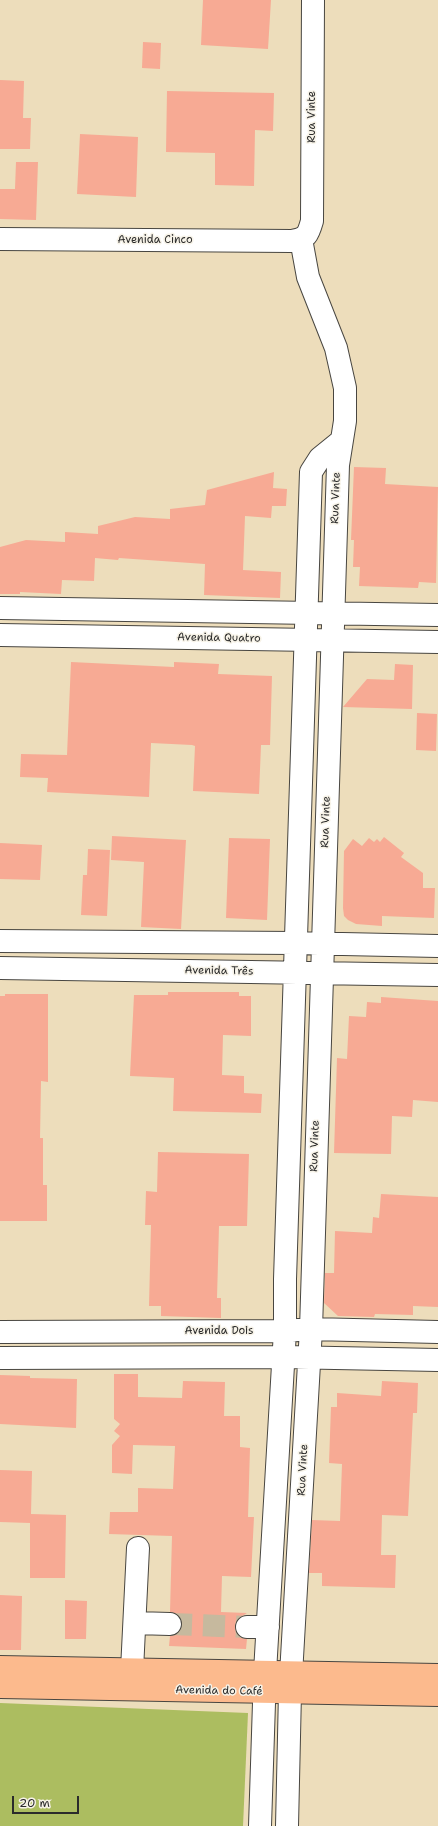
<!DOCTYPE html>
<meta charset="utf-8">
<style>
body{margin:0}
#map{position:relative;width:438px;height:1826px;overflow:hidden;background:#edddbb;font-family:"Shantell Sans",sans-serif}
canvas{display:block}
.scale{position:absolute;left:12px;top:1796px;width:67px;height:18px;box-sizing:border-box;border:2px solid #2b2b2b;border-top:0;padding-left:5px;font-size:12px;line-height:14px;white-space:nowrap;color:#2b2b2b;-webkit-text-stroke:3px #f7f3e8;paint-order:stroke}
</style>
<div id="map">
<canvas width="438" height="1826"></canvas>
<div class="scale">20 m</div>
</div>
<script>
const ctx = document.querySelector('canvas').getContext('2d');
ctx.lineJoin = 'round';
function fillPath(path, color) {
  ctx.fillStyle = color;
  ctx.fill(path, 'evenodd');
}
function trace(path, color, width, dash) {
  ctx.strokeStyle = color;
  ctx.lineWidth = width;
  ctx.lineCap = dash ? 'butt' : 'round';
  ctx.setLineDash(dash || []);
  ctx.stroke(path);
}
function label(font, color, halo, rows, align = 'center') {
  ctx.font = font + ' "Shantell Sans",sans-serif';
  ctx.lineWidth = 3;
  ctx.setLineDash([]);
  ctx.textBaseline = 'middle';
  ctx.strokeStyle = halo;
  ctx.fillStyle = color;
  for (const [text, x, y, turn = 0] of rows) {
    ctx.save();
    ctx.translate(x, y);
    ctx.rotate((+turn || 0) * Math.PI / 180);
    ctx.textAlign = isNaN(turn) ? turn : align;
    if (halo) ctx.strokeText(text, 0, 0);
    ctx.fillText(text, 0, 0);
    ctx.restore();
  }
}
fillPath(new Path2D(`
 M 0,1703 L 248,1713 L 243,1826 L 0,1826 Z`), '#acbd60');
fillPath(new Path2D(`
 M 203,0 L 271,0 L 268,49 L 201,45 Z
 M 143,42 L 161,43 L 160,69 L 142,68 Z
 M 0,80 L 24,81 L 23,118 L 31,118 L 30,149 L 0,149 Z
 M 167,91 L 274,93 L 273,131 L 255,130 L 254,186 L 215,185 L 215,153 L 166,152 Z
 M 80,134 L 138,137 L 136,197 L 77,194 Z
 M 16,162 L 38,162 L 36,220 L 0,219 L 0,189 L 15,189 Z
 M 354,467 L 386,468 L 385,484 L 438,487 L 436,583 L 419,582 L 418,588 L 359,586 L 360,567 L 353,567 L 354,540 L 351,540 Z
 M 274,472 L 273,488 L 287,489 L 286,506 L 272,506 L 271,518 L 245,516 L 243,570 L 281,572 L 280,598 L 204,595 L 205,564 L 119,558 L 118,560 L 95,558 L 94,581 L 62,580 L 61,594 L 20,592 L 20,594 L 0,594 L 0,547 L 26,540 L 65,542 L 65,532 L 98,534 L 98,526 L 135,517 L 170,519 L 170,509 L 205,505 L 207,490 Z
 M 71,662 L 174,667 L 174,662 L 219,664 L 218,674 L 272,676 L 270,745 L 261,745 L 259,794 L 193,791 L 195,746 L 192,745 L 151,743 L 149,797 L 47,792 L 48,778 L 20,777 L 21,754 L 67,755 Z
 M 395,664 L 413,665 L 412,709 L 343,707 L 367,679 L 394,680 Z
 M 417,713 L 437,714 L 436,751 L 416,750 Z
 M 112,836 L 186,840 L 181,929 L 141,927 L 144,862 L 111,860 Z
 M 384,837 L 404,853 L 401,857 L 423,873 L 423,888 L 435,888 L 434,918 L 382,916 L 382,926 L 356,924 L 348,920 L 344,916 L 343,908 L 344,851 L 353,839 L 362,846 L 369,838 L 374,842 L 377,839 L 380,842 Z
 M 229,838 L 270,839 L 267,920 L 226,918 Z
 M 0,843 L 42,845 L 40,880 L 0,879 Z
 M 88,849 L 110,850 L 107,916 L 81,915 L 83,875 L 87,875 Z
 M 168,992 L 239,992 L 239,996 L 251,996 L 251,1036 L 223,1035 L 222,1075 L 244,1076 L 244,1093 L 262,1094 L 261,1113 L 173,1111 L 174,1078 L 130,1076 L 134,995 L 168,995 Z
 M 5,994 L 48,994 L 48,1082 L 41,1081 L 40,1138 L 43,1138 L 43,1185 L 47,1185 L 47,1221 L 0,1221 L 0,996 L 5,996 Z
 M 381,997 L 438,1001 L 438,1102 L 413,1100 L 412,1117 L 392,1116 L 391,1154 L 334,1153 L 337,1058 L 347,1059 L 349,1016 L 366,1017 L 367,1002 L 381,1003 Z
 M 158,1152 L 249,1154 L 247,1226 L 219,1226 L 217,1298 L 221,1298 L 221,1318 L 161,1316 L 161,1306 L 149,1306 L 151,1225 L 145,1225 L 146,1191 L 157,1192 Z
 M 381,1194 L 438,1197 L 438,1307 L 413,1306 L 413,1315 L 375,1314 L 374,1317 L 338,1316 L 324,1303 L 325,1273 L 334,1273 L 335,1231 L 372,1233 L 373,1217 L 379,1218 Z
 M 114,1374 L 138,1374 L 138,1397 L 182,1398 L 183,1381 L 225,1382 L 224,1416 L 240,1416 L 240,1447 L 250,1448 L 248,1517 L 254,1517 L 251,1577 L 222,1576 L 221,1612 L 247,1613 L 236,1620 L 235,1627 L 236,1634 L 241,1638 L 247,1639 L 246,1649 L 169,1646 L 170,1636 L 176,1635 L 180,1631 L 182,1624 L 181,1618 L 177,1614 L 170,1612 L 172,1536 L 109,1534 L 110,1512 L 138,1512 L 138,1488 L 173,1489 L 175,1446 L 133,1445 L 132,1474 L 112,1473 L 112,1445 L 120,1436 L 114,1431 L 120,1424 L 114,1419 Z
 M 0,1375 L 30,1376 L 30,1378 L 77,1379 L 76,1428 L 0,1424 Z
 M 382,1381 L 418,1383 L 417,1413 L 413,1413 L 408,1516 L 382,1515 L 381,1555 L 396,1555 L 395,1588 L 322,1586 L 322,1573 L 309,1573 L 312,1520 L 340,1521 L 342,1464 L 329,1463 L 331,1407 L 337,1407 L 337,1393 L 381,1396 Z
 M 0,1470 L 32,1471 L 31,1514 L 66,1515 L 65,1578 L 30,1578 L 30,1523 L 0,1522 Z
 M 0,1595 L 22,1596 L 21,1650 L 0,1650 Z
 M 65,1600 L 87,1601 L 86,1639 L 65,1639 Z`), '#f7aa94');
trace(new Path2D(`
 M 170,1624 L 247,1627`), '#c6b99e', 22, [22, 11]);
const minor = new Path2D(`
 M 0,239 L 292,241 C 307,238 308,235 312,221 L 313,0
 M 0,608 L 438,615
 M 0,635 L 438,642
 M 0,941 L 295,943 L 438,946
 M 0,968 L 438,975
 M 0,1332 L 285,1331 L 311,1329 L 438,1332
 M 0,1358 L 284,1357 L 438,1360
 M 135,1623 L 170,1624
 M 247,1627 L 268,1627
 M 132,1670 L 138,1548
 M 260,1826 L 265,1672 L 285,1331 L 285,1279 L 311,472 L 320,458 L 341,441
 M 287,1826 L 290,1692 L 311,1329 L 338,465 L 345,421 L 345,388 L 336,348 L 308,277 L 301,239`);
const major = new Path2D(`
 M 0,1667 L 438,1675
 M 0,1687 L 438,1695`);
trace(minor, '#484641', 24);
trace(major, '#484641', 24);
trace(minor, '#fff', 22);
trace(major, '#fcba8d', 22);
label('11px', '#2b2b2b', '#f7f3e8', [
 ["Rua Vinte",312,117,-90],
 ["Avenida Cinco",155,240],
 ["Rua Vinte",336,498,-88],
 ["Avenida Quatro",219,638,1],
 ["Rua Vinte",326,822,-88],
 ["Avenida Três",219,971,1],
 ["Rua Vinte",315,1146,-88],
 ["Avenida Dois",219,1331],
 ["Rua Vinte",303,1470,-87],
 ["Avenida do Café",219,1691,1]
]);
</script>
